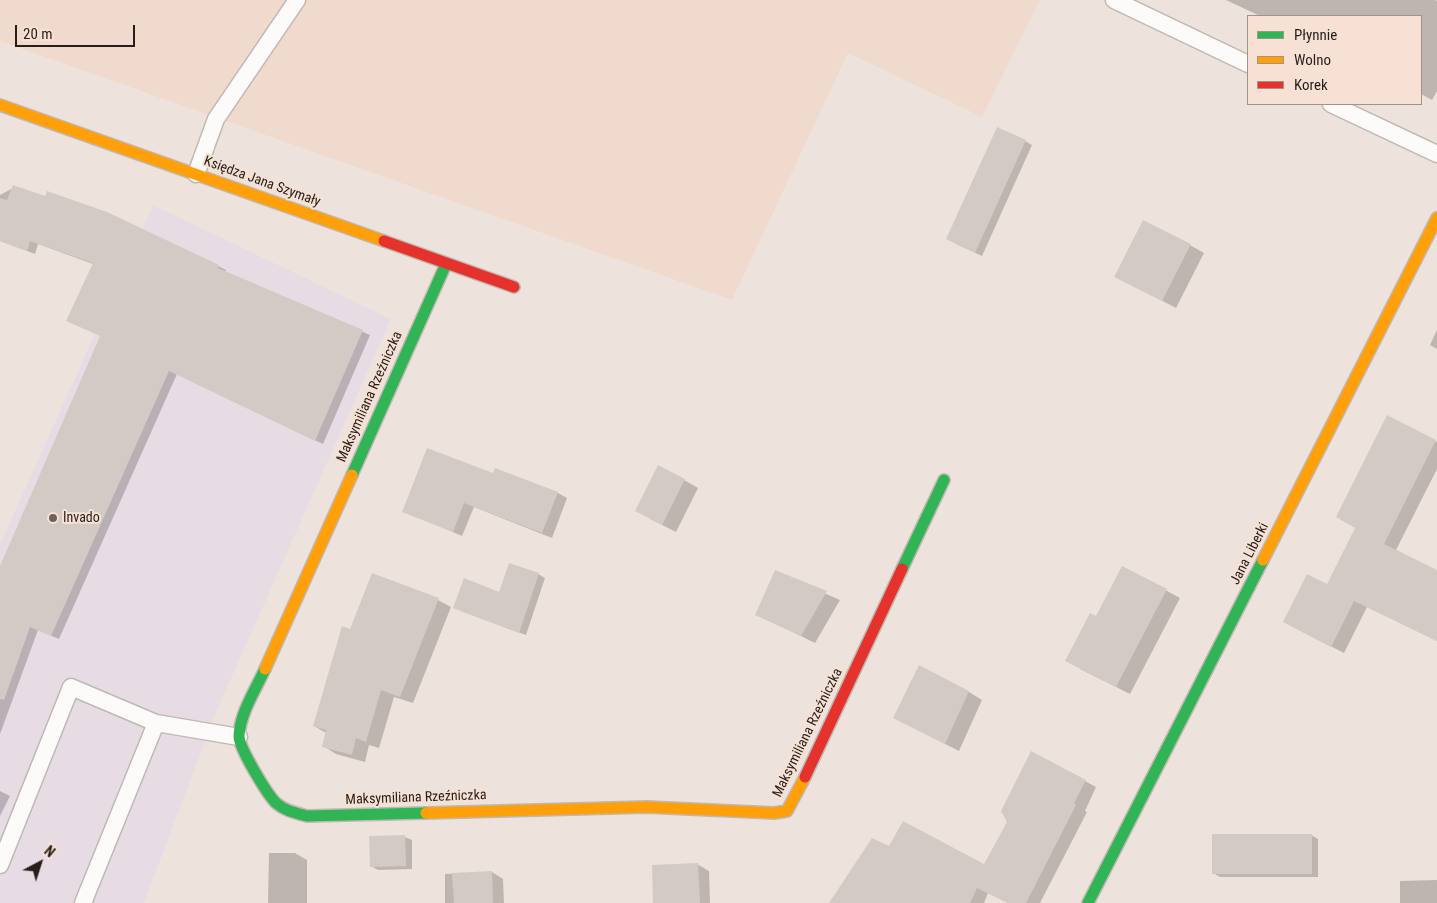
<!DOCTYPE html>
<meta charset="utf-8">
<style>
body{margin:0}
#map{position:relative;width:1437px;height:903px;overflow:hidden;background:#eee3dc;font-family:"Roboto Condensed",sans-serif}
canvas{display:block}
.legend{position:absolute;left:1247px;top:15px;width:175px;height:90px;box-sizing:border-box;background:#f6e1d4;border:1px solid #a29389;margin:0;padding:6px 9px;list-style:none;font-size:15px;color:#251e19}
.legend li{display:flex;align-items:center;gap:10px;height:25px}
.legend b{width:25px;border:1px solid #a29389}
.north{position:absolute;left:15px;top:838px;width:50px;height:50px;-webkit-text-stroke:4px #f6e1d4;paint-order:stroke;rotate:40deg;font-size:14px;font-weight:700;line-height:20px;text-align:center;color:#251e19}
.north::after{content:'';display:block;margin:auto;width:18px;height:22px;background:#251e19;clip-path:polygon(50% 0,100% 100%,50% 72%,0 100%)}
.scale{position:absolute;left:15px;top:25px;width:120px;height:22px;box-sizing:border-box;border:2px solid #251e19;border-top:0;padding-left:6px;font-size:15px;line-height:18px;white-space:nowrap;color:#251e19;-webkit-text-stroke:4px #f6e1d4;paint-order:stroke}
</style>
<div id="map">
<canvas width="1437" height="903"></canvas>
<ul class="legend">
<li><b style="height:6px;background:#30b455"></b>Płynnie</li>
<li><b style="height:6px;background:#ff9f0a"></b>Wolno</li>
<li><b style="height:6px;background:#e5322d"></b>Korek</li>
</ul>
<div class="north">N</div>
<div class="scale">20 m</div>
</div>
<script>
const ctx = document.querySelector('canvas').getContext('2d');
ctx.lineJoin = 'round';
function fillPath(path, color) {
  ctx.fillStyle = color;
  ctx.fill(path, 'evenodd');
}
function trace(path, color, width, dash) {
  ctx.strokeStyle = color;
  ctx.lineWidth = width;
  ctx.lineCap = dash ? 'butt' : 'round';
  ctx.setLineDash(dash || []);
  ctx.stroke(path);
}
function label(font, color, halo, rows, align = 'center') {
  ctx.font = font + ' "Roboto Condensed",sans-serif';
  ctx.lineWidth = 4;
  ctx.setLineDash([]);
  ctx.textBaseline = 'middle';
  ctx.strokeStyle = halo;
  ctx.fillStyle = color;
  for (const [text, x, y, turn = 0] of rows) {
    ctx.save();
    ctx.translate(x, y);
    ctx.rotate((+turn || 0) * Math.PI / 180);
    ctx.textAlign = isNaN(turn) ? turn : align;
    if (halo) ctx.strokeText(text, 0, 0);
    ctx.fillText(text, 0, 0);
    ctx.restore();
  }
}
fillPath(new Path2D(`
 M 153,205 L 391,319 L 217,710 L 144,903 L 0,903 L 0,544 Z`), '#e8dce4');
fillPath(new Path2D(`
 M 0,0 L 1040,0 L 982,117 L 848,53 L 732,300 L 0,41 Z`), '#efdacd');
fillPath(new Path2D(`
 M 1226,0 L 1435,0 L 1437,1 L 1437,91 L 1432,100 L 1421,94 L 1421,16 L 1260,16 Z
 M 1025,141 L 1032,145 L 982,256 L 954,243 Z
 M 15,187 L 218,266 L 226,270 L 225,272 L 370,335 L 323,444 L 177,374 L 59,639 L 38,630 L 0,734 L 0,569 L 101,336 L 93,264 L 38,244 L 35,254 L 0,241 L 0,195 Z
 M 1190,245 L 1204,253 L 1176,308 L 1130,284 Z
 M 1437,330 L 1437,349 L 1430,345 Z
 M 1387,417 L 1437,442 L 1437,469 L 1396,550 L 1437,572 L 1437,641 L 1367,607 L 1344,653 L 1297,629 L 1328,586 L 1357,528 Z
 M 494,474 L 558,493 L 567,498 L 552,538 L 474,507 L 462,536 L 404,511 Z
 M 684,480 L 698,488 L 676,532 L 650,519 Z
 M 1123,567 L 1180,598 L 1130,694 L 1080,669 L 1097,617 Z
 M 776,572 L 840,600 L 815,643 L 756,614 Z
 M 538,574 L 545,578 L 526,635 L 461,611 Z
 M 438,600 L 451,607 L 413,703 L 394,697 L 379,748 L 369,745 L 365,762 L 336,754 L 323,746 L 326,733 L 314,726 L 351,631 Z
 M 969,692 L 982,700 L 959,751 L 894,718 Z
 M 1085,781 L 1096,787 L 1085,811 L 1087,812 L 1040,903 L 1008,903 L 988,893 L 984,903 L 831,903 L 890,848 L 985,866 Z
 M 0,791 L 10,796 L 0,816 Z
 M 1311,835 L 1318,839 L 1318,877 L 1220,877 L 1213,873 Z
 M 405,837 L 412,840 L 412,869 L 378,870 L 371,866 Z
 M 269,853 L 295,853 L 307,860 L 307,903 L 268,903 Z
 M 697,864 L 709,871 L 710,903 L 654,903 Z
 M 492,872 L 503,879 L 504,903 L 445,903 L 445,874 Z
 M 1437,880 L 1437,903 L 1400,903 L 1400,881 Z`), '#0003');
fillPath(new Path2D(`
 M 997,127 L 1026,140 L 975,253 L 946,239 Z
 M 13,185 L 45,196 L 47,191 L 107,212 L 219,265 L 218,268 L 363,330 L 315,441 L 169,371 L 51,636 L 30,627 L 4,700 L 0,699 L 0,566 L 100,336 L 66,321 L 93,263 L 30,241 L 27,251 L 0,241 L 0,198 L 7,200 Z
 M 1143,220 L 1191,244 L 1162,301 L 1114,277 Z
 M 1387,415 L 1436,440 L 1384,544 L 1437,570 L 1437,641 L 1354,601 L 1331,647 L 1283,622 L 1307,574 L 1327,584 L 1355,528 L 1336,517 Z
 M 427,448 L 493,473 L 495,468 L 558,492 L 542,533 L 464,503 L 453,532 L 402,512 Z
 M 658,465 L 685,479 L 662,525 L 635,511 Z
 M 509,563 L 539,573 L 519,633 L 453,608 L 464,578 L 499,592 Z
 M 1122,566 L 1167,589 L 1116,687 L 1065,661 L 1090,613 L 1096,616 Z
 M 775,570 L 827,591 L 801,636 L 755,615 Z
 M 372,573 L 439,598 L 400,697 L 381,690 L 366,742 L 356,738 L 352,755 L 322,747 L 326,730 L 313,726 L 342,626 L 350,629 Z
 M 919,665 L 969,691 L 945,744 L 893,718 Z
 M 1031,751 L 1086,780 L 1074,803 L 1076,805 L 1026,903 L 1008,903 L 977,888 L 970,903 L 829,903 L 872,838 L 889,846 L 903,821 L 984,864 L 1007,822 L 1001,811 Z
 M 1212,834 L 1312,834 L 1312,874 L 1212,874 Z
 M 405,835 L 406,866 L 370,867 L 369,836 Z
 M 698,863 L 700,903 L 653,903 L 652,865 Z
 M 492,871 L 493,903 L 454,903 L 452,873 Z`), '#d3cac5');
const lane = new Path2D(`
 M 1114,0 L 1248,64
 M 1331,104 L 1437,154
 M 196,174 L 216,119 L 297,0
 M 0,865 L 71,687 L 156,723
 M 83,903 L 156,723 L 239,737`);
const fast = new Path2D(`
 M 352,475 L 446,264
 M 902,569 L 944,480
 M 265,669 C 256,689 240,713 239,736 C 239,748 267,794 276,803 C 285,811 296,813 307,816 L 426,813
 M 1088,903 L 1263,560`);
const slow = new Path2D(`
 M 0,105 L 384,241
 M 1263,560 L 1437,218
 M 265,669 L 352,475
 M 426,813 L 647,807 L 774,813 L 787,811 L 805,777`);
const jam = new Path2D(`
 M 384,241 L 514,287
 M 805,777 L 902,569`);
trace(lane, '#c0b8b2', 19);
trace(fast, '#c0b8b2', 14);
trace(slow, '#c0b8b2', 14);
trace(jam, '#c0b8b2', 14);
trace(lane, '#fcfbfa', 16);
trace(fast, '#30b455', 11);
trace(slow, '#ff9f0a', 11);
trace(jam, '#e5322d', 11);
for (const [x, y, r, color] of [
 [53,518,5,"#6b635d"]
]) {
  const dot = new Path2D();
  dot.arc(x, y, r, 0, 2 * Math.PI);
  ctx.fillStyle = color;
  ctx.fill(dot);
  trace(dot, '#f6e1d4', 2);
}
label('14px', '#251e19', '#f6e1d4', [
 ["Księdza Jana Szymały",262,182,20],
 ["Maksymiliana Rzeźniczka",370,397,-66],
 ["Jana Liberki",1250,554,-63],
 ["Maksymiliana Rzeźniczka",808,733,-64],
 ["Maksymiliana Rzeźniczka",416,798,-2]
]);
label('14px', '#251e19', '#f6e1d4', [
 ["Invado",63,518]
], 'left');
</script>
